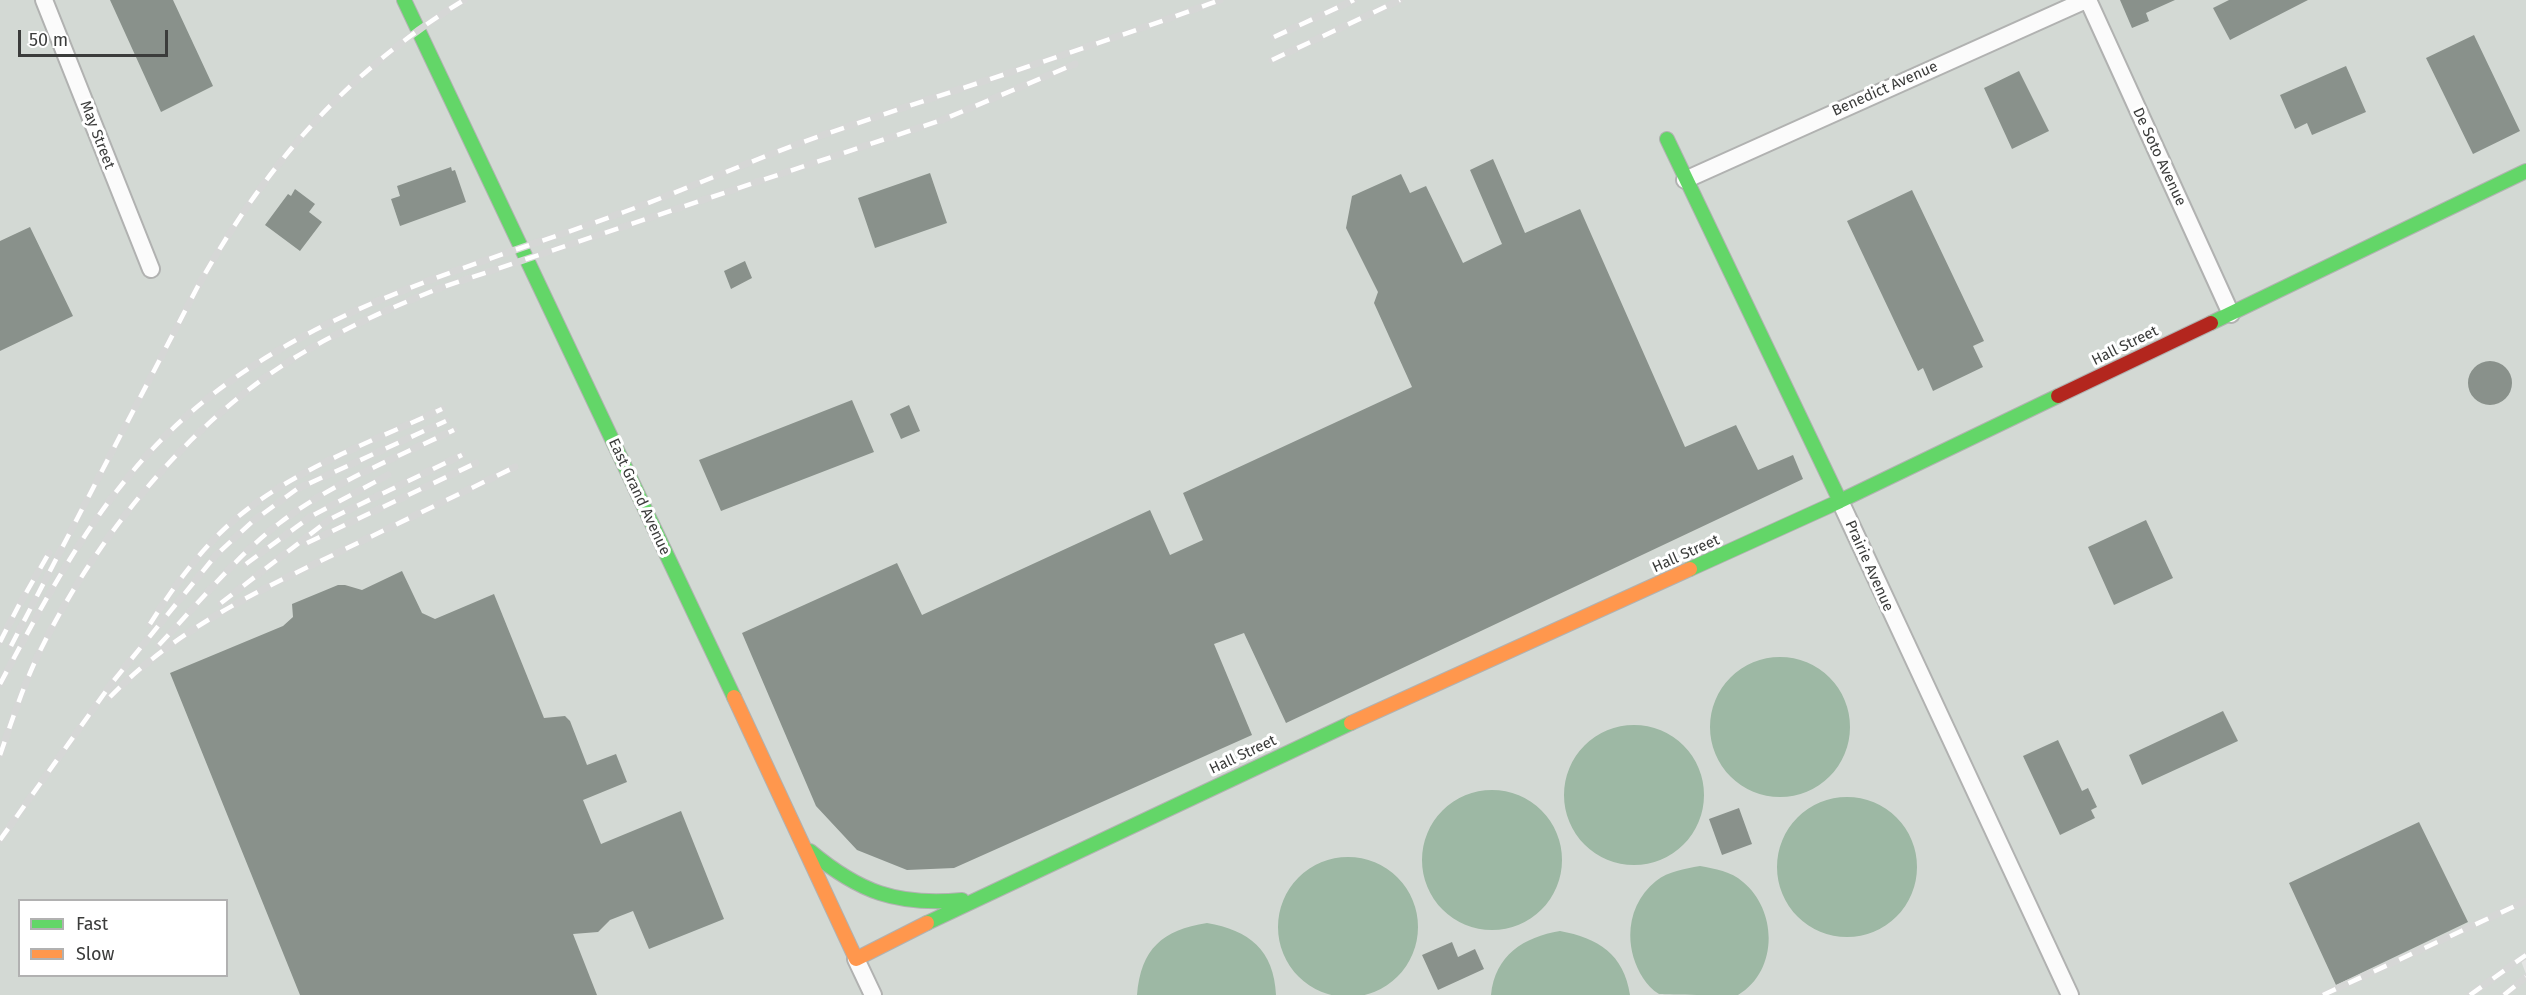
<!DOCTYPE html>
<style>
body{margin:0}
#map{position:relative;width:2526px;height:995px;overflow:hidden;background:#e4e5e4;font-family:"Fira Sans",sans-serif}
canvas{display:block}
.legend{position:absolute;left:18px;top:899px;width:210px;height:78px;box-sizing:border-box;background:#fff;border:2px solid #b1b1b1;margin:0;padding:8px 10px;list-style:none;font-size:18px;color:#3b3c3b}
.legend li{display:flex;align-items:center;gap:12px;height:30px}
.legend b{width:30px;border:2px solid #b1b1b1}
.scale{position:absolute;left:18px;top:30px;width:150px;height:27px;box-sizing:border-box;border:3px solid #3b3c3b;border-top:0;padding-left:8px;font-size:18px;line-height:21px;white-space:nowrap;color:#3b3c3b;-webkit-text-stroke:4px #fff;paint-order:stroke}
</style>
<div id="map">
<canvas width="2526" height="995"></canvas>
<ul class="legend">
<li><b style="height:8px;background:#63d668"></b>Fast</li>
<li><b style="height:8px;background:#ff974d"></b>Slow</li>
</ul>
<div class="scale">50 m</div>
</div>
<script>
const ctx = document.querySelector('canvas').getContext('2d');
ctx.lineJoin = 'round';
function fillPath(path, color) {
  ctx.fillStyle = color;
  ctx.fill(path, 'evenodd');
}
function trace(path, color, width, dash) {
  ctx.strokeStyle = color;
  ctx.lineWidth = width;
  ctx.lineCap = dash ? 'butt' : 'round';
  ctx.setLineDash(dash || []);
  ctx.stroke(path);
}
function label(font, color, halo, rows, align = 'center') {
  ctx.font = font + ' "Fira Sans",sans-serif';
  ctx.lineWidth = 6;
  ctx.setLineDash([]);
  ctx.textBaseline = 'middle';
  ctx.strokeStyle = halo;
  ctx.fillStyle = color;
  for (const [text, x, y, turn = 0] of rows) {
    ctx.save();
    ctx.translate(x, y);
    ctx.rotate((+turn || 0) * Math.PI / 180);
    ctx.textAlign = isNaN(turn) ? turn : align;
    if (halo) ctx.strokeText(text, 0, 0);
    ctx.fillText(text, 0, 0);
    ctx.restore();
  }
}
fillPath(new Path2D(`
 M 0,0 L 2526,0 L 2526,959 L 2521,961 L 2526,974 L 2526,995 L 0,995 ZM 20,900 L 226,900 L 226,976 L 20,976 Z`), '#d3d9d4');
fillPath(new Path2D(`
 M1710 727a70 70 0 1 1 140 0a70 70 0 1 1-140 0Z
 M1564 795a70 70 0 1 1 140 0a70 70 0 1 1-140 0Z
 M1422 860a70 70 0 1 1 140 0a70 70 0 1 1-140 0Z
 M1777 867a70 70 0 1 1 140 0a70 70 0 1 1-140 0Z
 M1278 927a70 70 0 1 1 140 0a70 70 0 1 1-140 0Z
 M 1700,866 C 1715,869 1731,871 1743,882 C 1778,911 1778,971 1738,995 C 1724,995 1669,995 1659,994 C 1652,990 1647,984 1643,978 C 1623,947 1626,905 1656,881 C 1669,871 1684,869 1700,866 Z
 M 1207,923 C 1249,930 1274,950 1276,995 L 1137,995 C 1141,949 1162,930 1207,923 Z
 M 1560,931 C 1598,938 1624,954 1630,995 L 1491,995 C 1495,955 1524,937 1560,931 Z`), '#9db8a4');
fillPath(new Path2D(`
 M 110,0 L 173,0 L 213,86 L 161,112 Z
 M 2120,0 L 2175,0 L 2146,13 L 2149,21 L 2132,28 Z
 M 2229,0 L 2308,0 L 2230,40 L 2213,8 Z
 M 2474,35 L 2520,131 L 2473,154 L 2426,58 Z
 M 2346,66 L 2366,112 L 2312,135 L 2307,123 L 2295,129 L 2280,95 Z
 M 2019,71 L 2049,131 L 2012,149 L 1984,88 Z
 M 1493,159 L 1525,233 L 1580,209 L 1685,447 L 1736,425 L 1758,470 L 1793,455 L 1803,479 L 1286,723 L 1244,633 L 1214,644 L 1252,735 L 954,868 L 907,870 L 857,850 L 816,806 L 742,633 L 897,563 L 922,615 L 1150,510 L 1170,555 L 1203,540 L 1183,493 L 1412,387 L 1374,303 L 1378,292 L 1346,228 L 1352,196 L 1401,174 L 1410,193 L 1426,186 L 1463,263 L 1502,244 L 1470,170 Z
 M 451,167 L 452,171 L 455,170 L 466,202 L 400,226 L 391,199 L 400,196 L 397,186 Z
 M 930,173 L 947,223 L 875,248 L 858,198 Z
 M 295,189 L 315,204 L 309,212 L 322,222 L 300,251 L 265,225 L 288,194 L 291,196 Z
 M 1912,190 L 1984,341 L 1973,346 L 1983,367 L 1933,391 L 1923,368 L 1918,371 L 1847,221 Z
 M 30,227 L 73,316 L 0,351 L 0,241 Z
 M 745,261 L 752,278 L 731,289 L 724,271 Z
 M2468 383a22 22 0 1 1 44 0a22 22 0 1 1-44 0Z
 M 852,400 L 874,452 L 721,511 L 699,460 Z
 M 909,405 L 920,431 L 901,439 L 890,414 Z
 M 2146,520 L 2173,578 L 2114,605 L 2088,547 Z
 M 402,571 L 422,613 L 435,619 L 494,594 L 544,718 L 565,716 L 570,721 L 587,765 L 616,754 L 627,782 L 583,800 L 601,844 L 681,811 L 724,919 L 649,949 L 633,911 L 610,920 L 598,932 L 573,934 L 597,995 L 300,995 L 170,673 L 283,626 L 293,617 L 292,604 L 338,585 L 345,585 L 362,590 Z
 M 2223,711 L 2238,741 L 2142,785 L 2129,755 Z
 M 2058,740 L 2082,791 L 2088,788 L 2097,807 L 2091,810 L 2095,818 L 2060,835 L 2023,756 Z
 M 1739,808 L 1752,844 L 1722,855 L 1709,819 Z
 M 2419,822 L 2468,922 L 2336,985 L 2289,883 Z
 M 1452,942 L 1458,957 L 1475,949 L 1484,969 L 1438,990 L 1422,955 Z`), '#89918b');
const street = new Path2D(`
 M 44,0 L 151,269
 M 2088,0 L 2231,314
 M 1685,180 L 2086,0
 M 1840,501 L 2070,995
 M 856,959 L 873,995`);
const fast = new Path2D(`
 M 404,0 L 734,697
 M 1667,139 L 1840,501
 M 2211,323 L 2526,171
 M 1690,569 L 1840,501 L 2058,396
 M 810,851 C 859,892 897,906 962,900
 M 927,923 L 1351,723`);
const slow = new Path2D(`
 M 734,697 L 856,959 L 927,923
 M 1351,723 L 1690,569`);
const jam = new Path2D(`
 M 2058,396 L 2211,323`);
trace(street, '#b1b2b1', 20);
trace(fast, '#b1b2b1', 16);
trace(slow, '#b1b2b1', 16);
trace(jam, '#b1b2b1', 16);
trace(street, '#fbfbfb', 16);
trace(fast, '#63d668', 14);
trace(slow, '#ff974d', 14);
trace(jam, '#b3261e', 14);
const rail = new Path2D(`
 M 1274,37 L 1354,0
 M 1272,60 L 1400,0
 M 307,543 L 476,463
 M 246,564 L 310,517 L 388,475
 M 221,603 L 330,519 L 462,455
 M 150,624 C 174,586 200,550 233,521 C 293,469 372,442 442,409
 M 0,642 L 19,605 L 49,553
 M 159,645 C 197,605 238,554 281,522 C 334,482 395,458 454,430
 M 11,646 L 198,286 C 265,166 346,72 464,0
 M 0,684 C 53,585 104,487 191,412 C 314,306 474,267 624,212 C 690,188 754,159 820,136 C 953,90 1088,49 1220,0
 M 110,697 C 174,631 253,593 335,554 C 395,525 455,496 515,467
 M 0,755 C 13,718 25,680 43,645 C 98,535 188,424 294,358 C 340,330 390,308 440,288 L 942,120 L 1075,64
 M 0,840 L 111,684 L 216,555 L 253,521 L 297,489 L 446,421
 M 2323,995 L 2526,901
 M 2470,995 L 2526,955
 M 2504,995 L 2526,977`);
trace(rail, '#d6d7d6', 7);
trace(rail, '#fff', 4.5, [14]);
label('15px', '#3b3c3b', '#fff', [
 ["Benedict Avenue",1885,89,-24],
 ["May Street",97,135,69],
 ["De Soto Avenue",2159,157,65],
 ["Hall Street",2125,346,-26],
 ["East Grand Avenue",639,497,65],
 ["Hall Street",1686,554,-24],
 ["Prairie Avenue",1869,566,66],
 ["Hall Street",1243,755,-25]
]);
</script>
